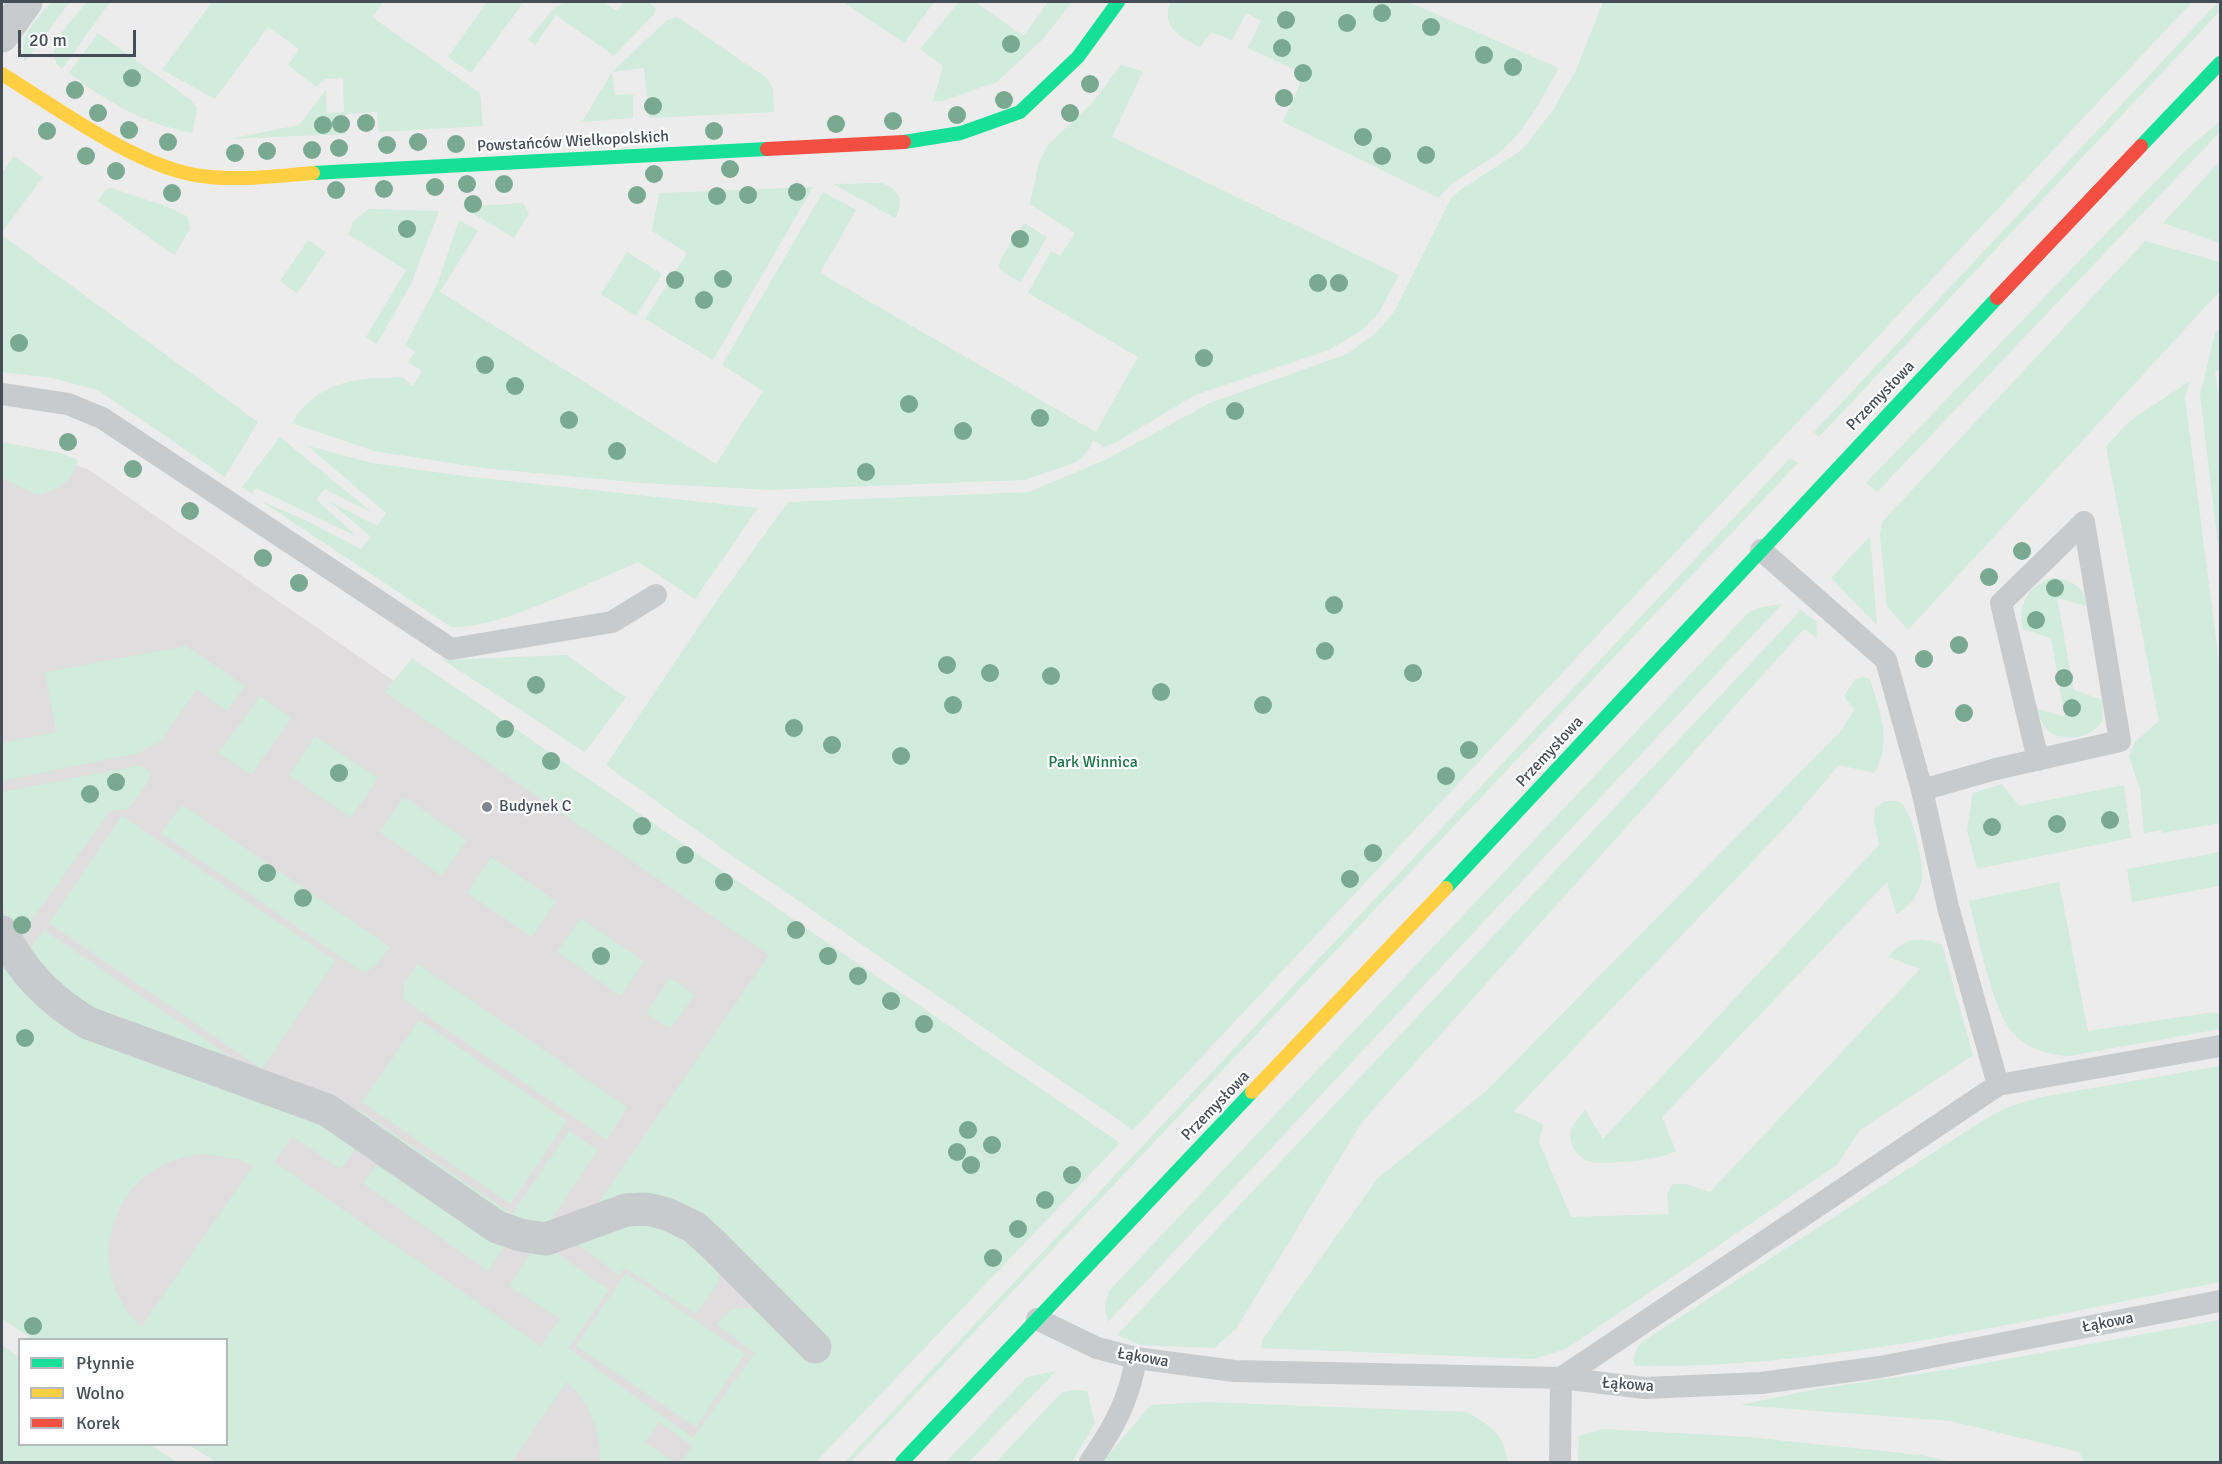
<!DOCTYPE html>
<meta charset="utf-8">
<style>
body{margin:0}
#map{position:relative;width:2222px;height:1464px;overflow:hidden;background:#edecec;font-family:Signika,sans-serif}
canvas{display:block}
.frame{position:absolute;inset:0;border:3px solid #454e57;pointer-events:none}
.legend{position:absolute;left:18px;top:1338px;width:210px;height:108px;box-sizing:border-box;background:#fff;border:2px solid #b5b8bc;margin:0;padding:8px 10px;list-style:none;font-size:18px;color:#454e57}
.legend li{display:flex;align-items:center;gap:12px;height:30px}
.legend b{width:30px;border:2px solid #b5b8bc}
.scale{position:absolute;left:18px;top:30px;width:118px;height:27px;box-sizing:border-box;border:3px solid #454e57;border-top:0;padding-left:8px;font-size:18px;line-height:21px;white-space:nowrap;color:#454e57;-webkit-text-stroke:4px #fff;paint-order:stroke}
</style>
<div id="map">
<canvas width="2222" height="1464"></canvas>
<div class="frame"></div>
<ul class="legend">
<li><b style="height:8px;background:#16e098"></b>Płynnie</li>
<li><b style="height:8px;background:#ffcf43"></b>Wolno</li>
<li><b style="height:8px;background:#f24e42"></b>Korek</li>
</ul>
<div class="scale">20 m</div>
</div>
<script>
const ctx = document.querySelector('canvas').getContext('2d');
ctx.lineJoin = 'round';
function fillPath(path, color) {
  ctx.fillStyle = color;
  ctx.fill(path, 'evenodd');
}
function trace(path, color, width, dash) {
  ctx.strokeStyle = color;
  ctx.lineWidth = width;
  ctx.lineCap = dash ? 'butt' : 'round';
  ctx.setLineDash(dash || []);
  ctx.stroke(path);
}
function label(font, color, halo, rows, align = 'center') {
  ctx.font = font + ' Signika,sans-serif';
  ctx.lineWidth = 4.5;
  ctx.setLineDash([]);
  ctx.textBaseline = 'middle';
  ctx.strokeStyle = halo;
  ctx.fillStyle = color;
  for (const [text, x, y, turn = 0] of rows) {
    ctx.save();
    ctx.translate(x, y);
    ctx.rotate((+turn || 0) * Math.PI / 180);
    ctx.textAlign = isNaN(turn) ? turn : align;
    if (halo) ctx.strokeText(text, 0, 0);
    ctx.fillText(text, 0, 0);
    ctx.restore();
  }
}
fillPath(new Path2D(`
 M 2,449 L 59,459 L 89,470 L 394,681 L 1019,1127 L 706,1462 L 274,1462 L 227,1430 L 226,1340 L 93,1339 L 2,1084 Z`), '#dfdddd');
fillPath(new Path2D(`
 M 51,2 L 69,3 L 25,62 C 16,37 37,20 51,2 Z
 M 87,2 L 110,2 L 62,69 C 39,50 74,18 87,2 Z
 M 212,2 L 383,2 L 372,17 L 480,93 L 483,126 L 379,132 L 377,112 L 346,114 L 346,134 L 229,139 L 299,125 L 326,90 L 327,113 L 344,112 L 343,78 L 326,79 L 316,87 L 288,65 L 299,49 L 268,27 L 215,99 L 162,70 Z
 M 487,2 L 524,2 L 471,73 L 448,57 Z
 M 564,2 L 604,2 L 617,11 L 624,2 L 649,2 L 656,8 L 655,13 L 614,56 L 556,15 L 535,45 L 528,40 L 554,8 Z
 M 843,2 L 934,2 L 904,43 Z
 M 959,2 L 975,2 L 1024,36 L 1048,2 L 1072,2 L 1043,39 L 997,82 L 942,101 L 933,102 L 943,66 L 920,49 Z
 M 1170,2 L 1408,2 L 1559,68 C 1542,97 1527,129 1501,151 C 1481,168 1455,176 1439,198 L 1283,122 L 1304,74 L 1248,48 L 1261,21 L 1246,13 L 1232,40 L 1211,32 L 1200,47 C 1180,37 1161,28 1170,2 Z
 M 1603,2 L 2192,2 L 1133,1130 L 724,850 L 606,765 L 708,613 L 788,502 L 1029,492 L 1105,460 L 1210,403 L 1347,354 L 1376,333 L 1394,312 L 1450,200 L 1459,191 L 1523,149 L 1553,110 L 1576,70 Z
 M 2218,2 L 2220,2 L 2220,11 L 1819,437 L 1814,432 Z
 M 677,17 L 767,78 L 773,89 L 774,112 L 649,118 L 644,68 L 612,72 L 615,95 L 633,94 L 633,118 L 582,122 L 612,72 L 667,20 Z
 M 98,33 L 191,100 L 197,109 L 192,133 C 145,124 107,102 69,73 Z
 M 1121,65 L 1143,71 L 1112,137 L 1399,275 L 1378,314 L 1361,331 L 1329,350 L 1195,395 L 1115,443 L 1104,447 L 1093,440 L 1090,448 L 1077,462 L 1024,480 L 770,490 L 642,483 L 483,468 L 374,451 L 292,423 C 311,389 347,378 383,378 C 388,378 397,377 402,378 C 405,379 410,384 413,386 L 422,371 L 408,362 L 415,352 L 405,345 L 437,285 L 459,220 L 478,231 L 440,292 L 716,464 L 763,391 L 722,365 L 823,192 L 856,210 L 820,273 L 1096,432 L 1138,357 L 1028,293 L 1051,251 L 1060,256 L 1075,233 L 1030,204 L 1039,162 L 1048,145 L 1092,103 Z
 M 2220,121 L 2220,132 L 1877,492 L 1866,483 L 2186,150 Z
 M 14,156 L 43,177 L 2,232 L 2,173 Z
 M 2220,161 L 2220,243 L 2163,223 Z
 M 882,183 C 899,189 905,202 895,218 L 833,184 Z
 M 813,187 L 713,360 L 645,319 L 687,253 L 652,231 L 659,193 Z
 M 112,188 C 137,198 165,203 188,217 L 190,229 L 174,255 L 98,201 L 106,189 Z
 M 523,203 L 529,214 L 514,238 L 462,207 Z
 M 368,209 L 439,211 L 411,284 L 377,344 L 366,337 L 406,270 L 348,234 L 353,222 Z
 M 1024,223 L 1047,237 L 1021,282 L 1004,273 L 999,267 L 1001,258 Z
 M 2,235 L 258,422 L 225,477 L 98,390 L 52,378 L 2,372 Z
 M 308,240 L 326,252 L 297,293 L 280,281 Z
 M 2145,241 L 2220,262 L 2220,291 L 1908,630 L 1887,606 L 1880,535 L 1882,522 Z
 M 627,252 L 662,274 L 636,316 L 601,294 Z
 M 2220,327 L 2220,370 L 2215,372 L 2220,401 L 2220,561 L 2200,395 L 2215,333 Z
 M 2190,381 L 2185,397 L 2220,670 L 2220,823 L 2162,833 L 2161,830 L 2144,833 L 2140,789 L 2129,757 L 2135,742 L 2159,721 L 2106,446 L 2131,420 Z
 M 280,437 L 373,513 L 325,489 L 316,499 L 356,536 L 256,488 L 252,494 L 242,487 Z
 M 2,442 L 61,453 L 78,460 C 72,482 59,490 37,495 L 2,478 Z
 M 308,446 L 372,463 L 463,476 L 758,508 L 695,599 L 638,562 C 589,582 501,629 451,627 L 261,501 L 303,519 L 361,549 L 371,537 L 329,501 L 377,526 L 386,513 Z
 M 1790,458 L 1798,463 L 851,1462 L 845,1462 Z
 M 1870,536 L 1877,625 L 1831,578 Z
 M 2052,578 C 2069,578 2086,587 2086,606 L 2057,598 L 2074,690 L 2103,700 L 2103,721 C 2086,745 2041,745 2038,709 L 2065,717 L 2051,638 L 2023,629 C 2016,606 2030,584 2052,578 Z
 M 1782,604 L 1108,1322 L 1105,1308 L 1108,1292 L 1748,613 L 1762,607 Z
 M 1801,610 L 1816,621 L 1817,638 L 1804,629 L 1362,1122 L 1236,1329 L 1214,1348 L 1141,1345 L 1117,1335 Z
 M 186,646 L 245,686 L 227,711 L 197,689 L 160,742 L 139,753 L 2,781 L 2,743 L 56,732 L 45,672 Z
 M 566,655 L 626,697 L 585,752 L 443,660 Z
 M 412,658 L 1120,1143 L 816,1462 L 681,1462 L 692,1446 L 659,1422 L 645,1442 L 674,1462 L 600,1462 C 601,1432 590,1403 567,1382 L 511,1462 L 216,1462 L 189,1445 L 226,1444 L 226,1340 L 32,1339 L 2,1319 L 2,957 L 29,993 L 299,1109 L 358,1145 L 341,1169 L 292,1136 L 274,1162 L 541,1346 L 560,1319 L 509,1286 L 534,1248 L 551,1249 L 609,1290 L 568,1348 L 693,1438 L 755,1353 L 717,1325 L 731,1309 L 749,1308 L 761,1312 L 708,1226 L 594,1209 L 769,955 L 385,692 ZM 206,1154 L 238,1159 L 253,1166 L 141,1327 C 92,1280 100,1199 161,1166 C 175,1158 190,1156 206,1154 Z
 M 1864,677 L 1870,679 C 1880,712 1893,742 1874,773 L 1839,765 L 1793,819 L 1514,1111 L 1543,1124 L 1539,1142 L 1571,1217 L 1669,1214 L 1667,1194 L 1673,1184 L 1685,1184 L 1710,1192 L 1920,969 L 1888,957 C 1904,938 1919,935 1942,945 L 1973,1055 L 1860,1130 L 1837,1165 L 1566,1349 L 1533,1359 L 1261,1348 L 1262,1340 L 1378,1178 L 1486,1091 L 1840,732 L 1854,710 L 1844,696 L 1855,679 Z
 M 260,696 L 291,718 L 251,775 L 219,753 Z
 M 315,736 L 378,778 L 351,818 L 289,775 Z
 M 140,765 L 149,771 L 149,781 L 128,809 L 109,812 L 18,939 L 2,907 L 2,792 Z
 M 2002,784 L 2019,806 L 2124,785 L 2131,838 L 1977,869 L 1967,830 L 1973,793 Z
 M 404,797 L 467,840 L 442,876 L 380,832 Z
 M 1885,801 C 1892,801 1897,800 1903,805 C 1912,814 1924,865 1922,877 C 1920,893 1910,908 1896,914 L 1887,882 L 1662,1117 L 1676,1151 C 1661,1160 1604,1166 1587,1161 C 1576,1157 1568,1141 1571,1130 C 1573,1123 1581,1116 1585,1110 L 1603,1139 L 1879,845 L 1874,820 L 1875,808 Z
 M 182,805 L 390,947 L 375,966 L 364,973 L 161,833 Z
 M 122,816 L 335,961 L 262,1069 L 49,923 Z
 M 2220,852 L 2220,886 L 2132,902 L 2127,869 Z
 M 491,857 L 556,901 L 532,937 L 467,893 Z
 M 2059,882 L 2088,1031 L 2214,1012 L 2220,1015 L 2220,1029 L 2069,1056 C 2049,1055 2028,1049 2014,1034 C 1992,1012 1978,933 1969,901 Z
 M 581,918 L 644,962 L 621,996 L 557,952 Z
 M 44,930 L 245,1067 L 90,1011 L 26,954 Z
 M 418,964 L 627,1107 L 607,1140 L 403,999 L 404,984 Z
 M 670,978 L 695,995 L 670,1029 L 646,1013 Z
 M 419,1020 L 567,1121 L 510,1204 L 362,1102 Z
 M 2220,1066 L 2220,1282 C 2028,1319 1833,1369 1636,1366 L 1633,1360 L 1638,1346 L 1645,1340 L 1974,1126 L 2005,1108 L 2041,1097 Z
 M 358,1109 L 512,1214 L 569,1131 L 598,1150 L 546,1227 L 513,1221 L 355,1115 Z
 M 380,1160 L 505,1246 L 488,1271 L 363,1183 Z
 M 614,1224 L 666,1224 L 716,1265 L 720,1280 L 696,1314 L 625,1268 L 619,1275 L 576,1243 Z
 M 626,1273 L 745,1354 L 696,1427 L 576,1346 Z
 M 2220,1320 L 2220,1462 L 2085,1462 L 2079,1452 L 1950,1421 L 1740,1405 L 1817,1389 L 1959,1368 Z
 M 2,1345 L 19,1357 L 20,1444 L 150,1445 L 177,1462 L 2,1462 Z
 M 1056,1371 L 969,1462 L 946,1462 L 1027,1377 Z
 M 1074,1390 L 1087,1391 L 1095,1423 L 1072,1462 L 996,1462 L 1062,1392 Z
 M 1205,1402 L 1467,1412 C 1492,1427 1503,1433 1508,1462 L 1102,1462 L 1151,1405 Z
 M 1603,1429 L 1748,1437 L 1921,1455 L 1952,1462 L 1578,1462 L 1579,1436 Z`), '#d1ebdc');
trace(new Path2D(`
 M 2,394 L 68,404 L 102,418 L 451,649 L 612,622 L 656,595
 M 2038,760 L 2001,603 L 2084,522
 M 1922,790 L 1996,769 L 2120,741 L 2084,522
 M 1998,1085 L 2220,1046
 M 1037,1319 L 1097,1348 L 1136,1358 L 1234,1371 L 1561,1378 L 1645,1388 L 1761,1383 L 1880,1367 L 2220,1301
 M 1090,1462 C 1114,1427 1129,1401 1136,1358
 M 1560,1462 L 1561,1378 L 1998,1085 L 1948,907 L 1922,790 L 1886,660 L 1761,550`), '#c8cbcd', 22);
trace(new Path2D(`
 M 2,36 L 26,2
 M 2,932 C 22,972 50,1000 88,1023 L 327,1110 L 497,1227 L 520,1235 L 546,1239 L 626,1210 L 647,1209 L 667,1214 L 694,1227 L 716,1247 L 815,1347`), '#c8cbcd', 33);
trace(new Path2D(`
 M 904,142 L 961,133 L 1020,112 L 1078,57 L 1118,2
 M 2141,146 L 2220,63
 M 313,173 L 767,149
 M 1446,888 L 1997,298
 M 902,1462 L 1252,1092`), '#16e098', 14);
trace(new Path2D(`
 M 2,74 C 57,108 138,168 202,176 C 239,181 276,176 313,173
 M 1252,1092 L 1446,888`), '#ffcf43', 14);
trace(new Path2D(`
 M 767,149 L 904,142
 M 1997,298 L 2141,146`), '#f24e42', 14);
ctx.fillStyle = '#7aa992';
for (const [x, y] of [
 [1382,13],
 [1286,20],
 [1347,23],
 [1431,27],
 [1011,44],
 [1282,48],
 [1484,55],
 [1513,67],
 [1303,73],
 [132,78],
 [1090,84],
 [75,90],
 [1284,98],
 [1004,100],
 [653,106],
 [98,113],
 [1070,113],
 [957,115],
 [893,121],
 [366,123],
 [341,124],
 [836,124],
 [323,125],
 [129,130],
 [47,131],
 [714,131],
 [1363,137],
 [168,142],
 [418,142],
 [456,144],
 [387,145],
 [339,148],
 [312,150],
 [267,151],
 [235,153],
 [1426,155],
 [86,156],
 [1382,156],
 [730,169],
 [116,171],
 [654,174],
 [467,184],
 [504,184],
 [435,187],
 [384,189],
 [336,190],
 [797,192],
 [172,193],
 [637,195],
 [748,195],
 [717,196],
 [473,204],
 [407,229],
 [1020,239],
 [723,279],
 [675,280],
 [1318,283],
 [1339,283],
 [704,300],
 [19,343],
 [1204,358],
 [485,365],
 [515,386],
 [909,404],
 [1235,411],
 [1040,418],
 [569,420],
 [963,431],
 [68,442],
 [617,451],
 [133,469],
 [866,472],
 [190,511],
 [2022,551],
 [263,558],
 [1989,577],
 [299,583],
 [2055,588],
 [1334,605],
 [2036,620],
 [1959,645],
 [1325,651],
 [1924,659],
 [947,665],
 [990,673],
 [1413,673],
 [1051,676],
 [2064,678],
 [536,685],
 [1161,692],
 [953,705],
 [1263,705],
 [2072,708],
 [1964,713],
 [794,728],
 [505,729],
 [832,745],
 [1469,750],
 [901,756],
 [551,761],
 [339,773],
 [1446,776],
 [116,782],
 [90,794],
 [2110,820],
 [2057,824],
 [642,826],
 [1992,827],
 [1373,853],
 [685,855],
 [267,873],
 [1350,879],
 [724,882],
 [303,898],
 [22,925],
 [796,930],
 [601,956],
 [828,956],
 [858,976],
 [891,1001],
 [924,1024],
 [25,1038],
 [968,1130],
 [992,1145],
 [957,1152],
 [971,1165],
 [1072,1175],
 [1045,1200],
 [1018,1229],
 [993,1258],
 [33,1326]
]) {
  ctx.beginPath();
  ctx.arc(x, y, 9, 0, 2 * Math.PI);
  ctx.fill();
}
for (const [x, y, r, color] of [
 [487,807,6,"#80858b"]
]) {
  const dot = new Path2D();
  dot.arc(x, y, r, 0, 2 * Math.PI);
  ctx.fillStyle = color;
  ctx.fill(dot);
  trace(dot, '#fff', 2);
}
label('16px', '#454e57', '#fff', [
 ["Powstańców Wielkopolskich",573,142,-3],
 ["Przemysłowa",1881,396,-46],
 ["Przemysłowa",1550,752,-47],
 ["Przemysłowa",1216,1106,-46],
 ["Łąkowa",2108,1323,-11],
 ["Łąkowa",1143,1358,10],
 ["Łąkowa",1628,1385,4]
]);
label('16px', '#1b7349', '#fff', [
 ["Park Winnica",1093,763]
]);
label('16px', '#454e57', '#fff', [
 ["Budynek C",499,807]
], 'left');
</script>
